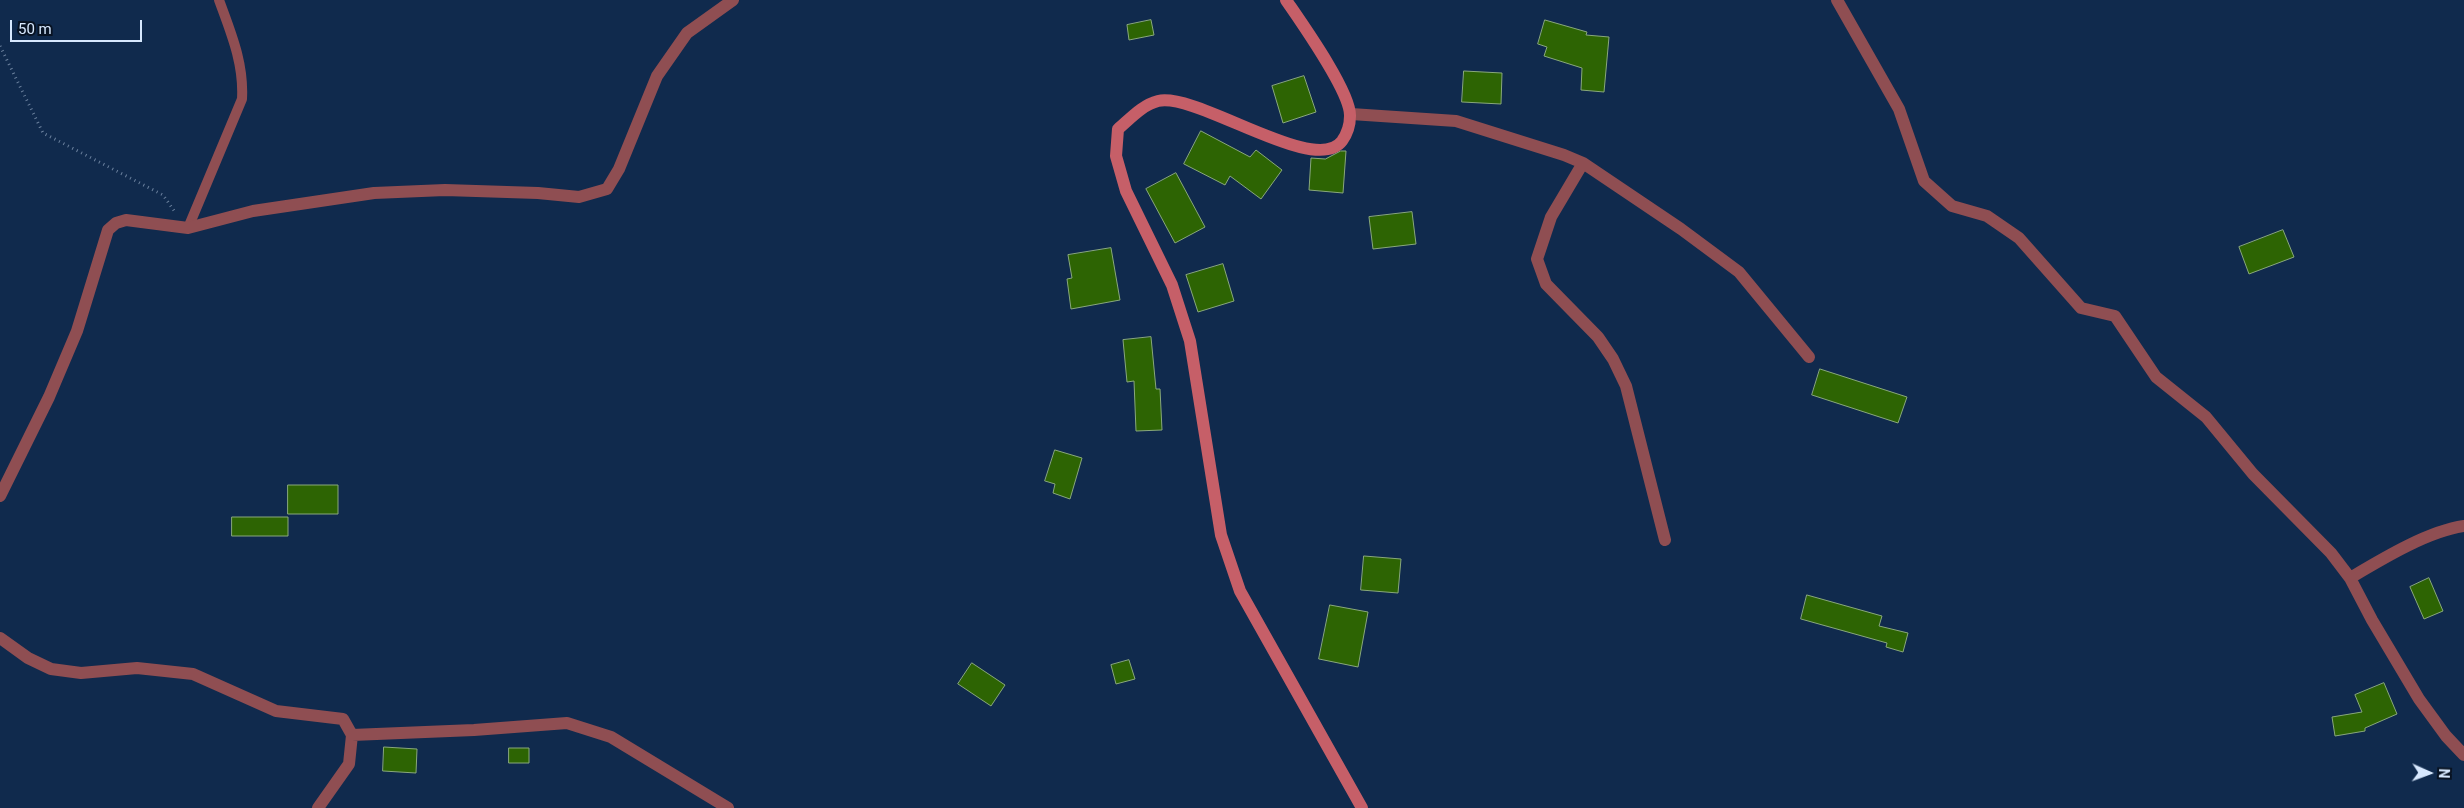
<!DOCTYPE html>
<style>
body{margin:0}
#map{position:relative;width:2464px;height:808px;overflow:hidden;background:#102a4d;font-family:Roboto,sans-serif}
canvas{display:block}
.north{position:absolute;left:2404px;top:748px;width:50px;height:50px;-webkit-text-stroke:4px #081323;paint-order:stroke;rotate:92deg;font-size:14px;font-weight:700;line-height:20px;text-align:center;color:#d7e8fe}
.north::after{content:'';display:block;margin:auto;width:18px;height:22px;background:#d7e8fe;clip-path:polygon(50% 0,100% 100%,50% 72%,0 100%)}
.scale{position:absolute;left:10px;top:20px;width:132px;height:22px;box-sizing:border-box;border:2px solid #d7e8fe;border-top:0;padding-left:6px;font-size:15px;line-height:18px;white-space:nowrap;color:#d7e8fe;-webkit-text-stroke:4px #081323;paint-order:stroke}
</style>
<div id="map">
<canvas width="2464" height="808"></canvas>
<div class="north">N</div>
<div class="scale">50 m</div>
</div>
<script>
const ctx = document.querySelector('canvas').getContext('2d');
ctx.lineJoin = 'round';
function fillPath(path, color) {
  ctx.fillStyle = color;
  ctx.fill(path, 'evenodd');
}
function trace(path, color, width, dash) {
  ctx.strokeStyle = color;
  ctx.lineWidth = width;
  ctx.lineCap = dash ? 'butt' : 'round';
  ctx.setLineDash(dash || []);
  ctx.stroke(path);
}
const building = new Path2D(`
 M 1151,20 L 1154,35 L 1129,40 L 1127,25 Z
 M 1545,20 L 1587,32 L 1586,35 L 1609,37 L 1604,92 L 1581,90 L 1582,68 L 1544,56 L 1547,47 L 1538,44 Z
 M 1464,71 L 1502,73 L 1501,104 L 1462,102 Z
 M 1304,76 L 1316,112 L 1283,123 L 1272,86 Z
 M 1201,131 L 1250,157 L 1256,150 L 1282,170 L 1261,199 L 1230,176 L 1225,185 L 1184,164 Z
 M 1341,151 L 1346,151 L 1343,193 L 1309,190 L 1311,158 L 1325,159 Z
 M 1176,173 L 1205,227 L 1175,243 L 1146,189 Z
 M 1412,212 L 1416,244 L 1373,249 L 1369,217 Z
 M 2283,230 L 2294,257 L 2249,274 L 2239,247 Z
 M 1111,248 L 1120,300 L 1071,309 L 1067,279 L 1072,278 L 1068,255 Z
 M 1223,264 L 1234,301 L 1198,312 L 1186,275 Z
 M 1151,337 L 1156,389 L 1160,389 L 1162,430 L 1136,431 L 1134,381 L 1127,382 L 1123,340 Z
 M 1820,369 L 1907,397 L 1898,423 L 1812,395 Z
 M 1055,450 L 1082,458 L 1070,499 L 1053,493 L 1055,484 L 1045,481 Z
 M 288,485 L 338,485 L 338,514 L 288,514 Z
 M 232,517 L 288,517 L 288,536 L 232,536 Z
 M 1364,556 L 1401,559 L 1398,593 L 1361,590 Z
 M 2429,578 L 2443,611 L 2424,619 L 2410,587 Z
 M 1807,595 L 1882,616 L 1879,626 L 1908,633 L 1903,652 L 1886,647 L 1887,643 L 1801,619 Z
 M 1330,605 L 1368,612 L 1358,667 L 1319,659 Z
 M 1129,660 L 1135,679 L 1116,684 L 1111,665 Z
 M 972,663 L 1005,685 L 991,706 L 958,684 Z
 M 2384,683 L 2397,714 L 2365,728 L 2365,731 L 2335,736 L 2332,717 L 2362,712 L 2355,695 Z
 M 384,747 L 417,749 L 416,773 L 383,771 Z
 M 509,748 L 529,748 L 529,763 L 509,763 Z`);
fillPath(building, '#2d6403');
trace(building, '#89a87c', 1);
trace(new Path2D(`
 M 0,46 L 43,133 L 163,195 L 175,212`), '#6b819e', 3, [1, 4]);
trace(new Path2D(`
 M 188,228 L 242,99 C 244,63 231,33 219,0`), '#8f4e52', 10);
trace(new Path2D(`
 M 1837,0 L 1899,109 L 1924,181 L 1952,206 L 1987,216 L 2019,238 L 2081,308 L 2115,316 L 2156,377 L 2206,417 L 2253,474 L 2331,553 L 2350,578 L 2372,620 L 2419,699 L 2446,736 L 2464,755
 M 1351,114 L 1456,121 L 1564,155 L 1583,163 L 1681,229 L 1739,272 L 1809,357
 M 1583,163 L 1551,217 L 1537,259 L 1546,284 L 1598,337 L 1613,359 L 1626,386 L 1665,540
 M 0,496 L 49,397 L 77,331 L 108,230 L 116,223 L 126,220 L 188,228 L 253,211 L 374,193 L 445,190 L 538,193 L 579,197 L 607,189 L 619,169 L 657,76 L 687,33 L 733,0
 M 2350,578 C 2382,559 2428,531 2464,526
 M 0,638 L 28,658 L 51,669 L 81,673 L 137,668 L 193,674 L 276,711 L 343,719 L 352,735 L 349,764 L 318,808
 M 352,735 L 474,730 L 567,723 L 611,737 L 728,808`), '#8f4e52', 12);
trace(new Path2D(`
 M 1286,0 C 1301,22 1351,92 1350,116 C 1350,125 1347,134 1342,141 C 1315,177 1198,92 1158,101 C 1142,105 1130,119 1118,129 L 1116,156 L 1126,191 L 1172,285 L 1190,341 L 1221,535 L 1240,591 L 1362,808`), '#c65f68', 12);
</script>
